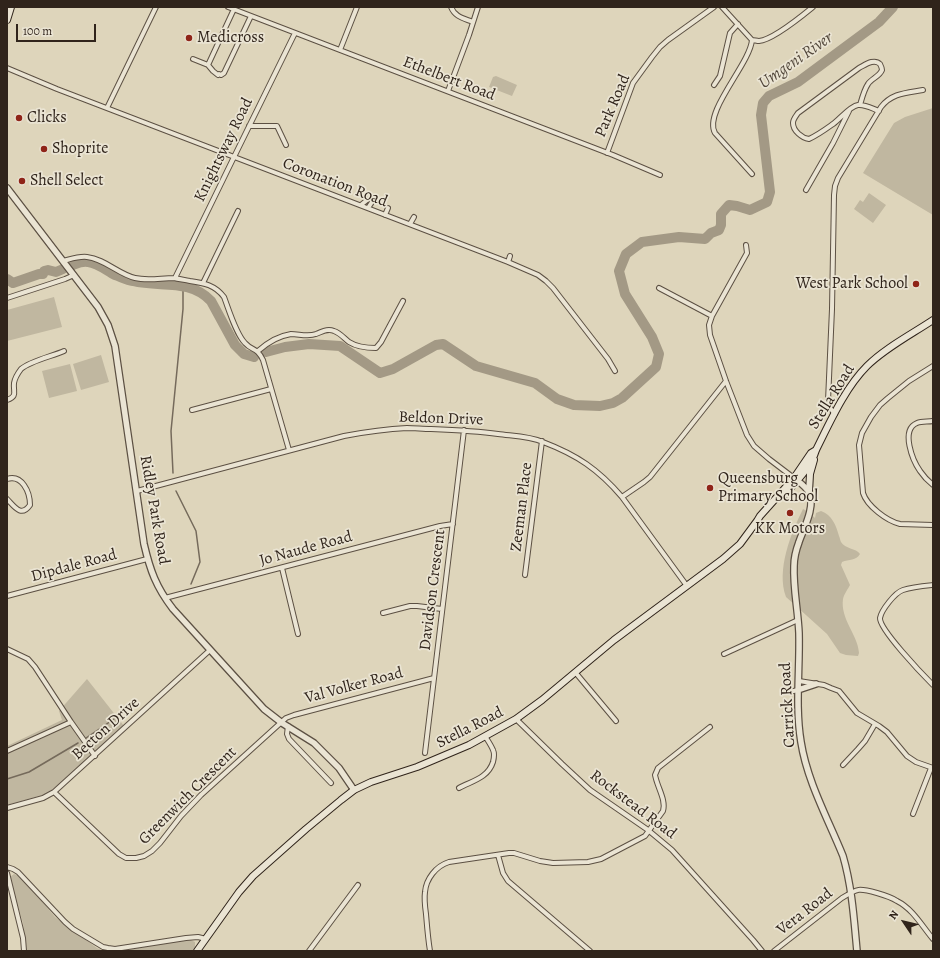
<!DOCTYPE html>
<style>
body{margin:0}
#map{position:relative;width:940px;height:958px;overflow:hidden;background:#ded5bb;font-family:Alegreya,serif}
canvas{display:block}
.frame{position:absolute;inset:0;border:8px solid #30241b;pointer-events:none}
.north{position:absolute;left:884px;top:902px;width:40px;height:40px;-webkit-text-stroke:3px #eae4d3;paint-order:stroke;rotate:305deg;font-size:11px;font-weight:700;line-height:16px;text-align:center;color:#30241b}
.north::after{content:'';display:block;margin:auto;width:14px;height:18px;background:#30241b;clip-path:polygon(50% 0,100% 100%,50% 72%,0 100%)}
.scale{position:absolute;left:16px;top:24px;width:80px;height:18px;box-sizing:border-box;border:2px solid #30241b;border-top:0;padding-left:5px;font-size:12px;line-height:14px;white-space:nowrap;color:#30241b;-webkit-text-stroke:3px #eae4d3;paint-order:stroke}
</style>
<div id="map">
<canvas width="940" height="958"></canvas>
<div class="frame"></div>
<div class="north">N</div>
<div class="scale">100 m</div>
</div>
<script>
const ctx = document.querySelector('canvas').getContext('2d');
ctx.lineJoin = 'round';
function fillPath(path, color) {
  ctx.fillStyle = color;
  ctx.fill(path, 'evenodd');
}
function trace(path, color, width, dash) {
  ctx.strokeStyle = color;
  ctx.lineWidth = width;
  ctx.lineCap = dash ? 'butt' : 'round';
  ctx.setLineDash(dash || []);
  ctx.stroke(path);
}
function label(font, color, halo, rows, align = 'center') {
  ctx.font = font + ' Alegreya,serif';
  ctx.lineWidth = 3.5;
  ctx.setLineDash([]);
  ctx.textBaseline = 'middle';
  ctx.strokeStyle = halo;
  ctx.fillStyle = color;
  for (const [text, x, y, turn = 0] of rows) {
    ctx.save();
    ctx.translate(x, y);
    ctx.rotate((+turn || 0) * Math.PI / 180);
    ctx.textAlign = isNaN(turn) ? turn : align;
    if (halo) ctx.strokeText(text, 0, 0);
    ctx.fillText(text, 0, 0);
    ctx.restore();
  }
}
fillPath(new Path2D(`
 M 496,76 L 517,85 L 512,96 L 489,87 L 493,77 Z
 M 933,108 L 933,215 L 863,173 L 894,123 L 905,117 Z
 M 869,193 L 886,205 L 873,223 L 854,209 L 860,200 L 863,202 Z
 M 54,297 L 62,327 L 7,341 L 7,310 Z
 M 101,355 L 109,382 L 81,390 L 73,364 Z
 M 70,364 L 77,391 L 49,398 L 42,371 Z
 M 803,509 L 807,511 L 815,518 L 816,513 L 821,511 C 832,515 836,525 839,536 C 840,538 840,540 841,542 C 845,549 856,548 860,554 C 856,561 849,559 842,562 L 841,565 L 850,585 C 848,589 844,594 843,599 C 840,619 858,635 859,653 L 858,656 L 846,655 L 840,653 L 827,634 L 786,597 C 776,570 791,533 803,509 Z
 M 87,679 L 124,726 L 60,784 L 46,794 L 7,805 L 7,746 L 62,720 L 59,711 Z
 M 14,874 L 17,875 L 36,894 L 55,917 L 64,924 L 97,948 L 104,951 L 26,951 L 23,923 L 10,880 L 10,877 Z
 M 184,940 L 191,940 L 195,942 L 195,947 L 192,951 L 116,951 Z`), '#c0b7a0');
trace(new Path2D(`
 M 173,473 L 171,431 L 183,309 L 183,286
 M 176,491 L 196,531 L 200,562 L 191,584
 M 86,738 L 114,719
 M 7,779 L 29,772 L 78,743`), '#756a5b', 1.5);
trace(new Path2D(`
 M 73,265 C 78,263 82,261 88,262 C 98,263 107,271 115,275 C 121,277 127,280 133,281 C 160,288 189,278 211,301 L 235,345 L 244,354 L 254,357
 M 7,279 L 13,283 L 39,274 L 43,274 L 44,271 L 48,270 L 56,272 L 63,269
 M 266,352 L 285,347 L 309,344 L 340,346 L 380,373 L 393,369 L 436,345 L 443,344 L 476,366 L 535,383 L 557,399 L 574,405 L 600,406 L 613,403 L 622,398 L 656,367 L 659,354 L 652,337 L 625,294 L 619,271 L 626,254 L 642,242 L 679,237 L 705,239 L 711,233 L 719,230 L 721,225 L 721,214 L 729,205 L 737,206 L 750,210 L 767,202 L 770,192 L 761,115 L 763,103 L 769,96 L 798,82 L 879,22 L 893,7`), '#a39985', 10);
const minor = new Path2D(`
 M 228,7 L 613,155 L 660,175
 M 451,7 C 455,17 463,18 473,22
 M 722,7 L 752,40 C 750,64 703,112 715,133 L 752,174
 M 752,40 C 754,40 757,41 759,41 C 773,40 802,16 813,7
 M 340,50 L 357,7
 M 193,59 L 208,65 L 234,9
 M 208,65 L 213,71 L 218,75 L 219,74 L 221,75 L 224,73 L 251,16
 M 7,68 L 57,89 L 508,262 L 538,275 L 546,281 L 553,288 L 608,359 L 615,371
 M 714,85 L 720,76 L 730,33 L 738,24
 M 448,91 L 469,35 L 478,7
 M 860,105 C 862,98 864,90 868,84 C 871,79 880,76 882,70 C 882,69 881,66 880,64 C 874,58 865,65 859,68 L 798,113 C 796,116 793,119 793,123 C 793,131 802,138 809,139 C 818,135 826,129 833,124 C 840,119 850,106 858,105 C 865,104 873,109 879,111
 M 107,108 L 156,7
 M 249,126 L 277,126 L 286,145
 M 607,153 L 610,145 L 633,83 L 652,57 L 660,47 L 668,40 L 714,7
 M 806,190 L 833,143 L 849,111
 M 361,205 L 367,200
 M 368,208 L 372,202
 M 385,215 L 388,208
 M 410,224 L 414,217
 M 746,245 L 747,253 L 712,316 L 709,325 L 710,335 L 726,381 L 747,435 L 754,446 L 769,459 L 794,478
 M 63,261 C 71,259 79,256 87,257 C 105,259 118,274 135,278 C 148,281 161,278 174,278 C 179,279 185,280 190,281 C 204,283 215,285 224,297 C 229,310 236,334 245,343 C 252,351 257,347 263,360 L 289,450
 M 508,262 L 510,256
 M 175,278 L 234,157 L 295,33
 M 203,283 L 238,211
 M 659,288 L 712,316
 M 7,298 L 65,279 L 74,275
 M 258,351 C 267,343 278,336 291,334 C 299,334 308,337 316,334 C 322,332 327,328 334,331 C 340,333 344,338 349,342 C 357,347 367,348 376,348 L 381,342 L 403,301
 M 933,366 L 909,381 L 888,398 L 880,405 L 871,417 L 862,433 L 859,445 L 863,493 C 867,506 887,521 900,524 L 933,525
 M 7,400 C 18,396 13,392 14,383 C 15,377 18,373 21,369 C 30,361 53,356 64,351
 M 192,410 L 271,389
 M 835,414 L 830,408 L 828,401 L 832,309 L 834,195 L 835,186 L 838,178 L 881,107 C 892,93 906,93 923,90
 M 933,421 C 928,422 922,421 917,423 C 900,430 913,461 920,471 C 924,477 928,481 933,485
 M 7,479 C 22,474 30,492 30,505 C 21,518 14,506 7,499
 M 137,491 L 344,436 C 365,432 386,429 407,428 C 415,428 423,429 431,429 C 454,430 476,431 498,434 C 513,436 529,436 543,442 C 577,455 598,469 622,497 L 687,586
 M 622,497 L 644,482 L 650,477 L 726,381
 M 282,568 L 298,634
 M 525,575 L 542,441
 M 933,585 C 923,586 912,587 903,590 C 897,592 893,597 889,602 C 885,607 881,612 880,618 C 879,629 923,675 933,685
 M 7,596 L 147,559
 M 165,598 L 440,526 L 453,524
 M 383,613 L 410,606 L 417,606 L 442,609
 M 7,649 L 28,659 L 35,667 L 71,722 L 95,756
 M 724,654 L 798,620
 M 575,672 L 616,721
 M 799,681 L 824,685 L 831,688 L 839,691 L 857,713 L 879,726 L 887,732 L 907,756 L 916,762 L 933,768
 M 789,692 L 798,690
 M 516,719 L 562,764 L 590,790 L 648,830 L 672,850 L 753,940 L 762,951
 M 288,726 L 287,734 L 289,739 L 331,783
 M 7,751 L 71,722
 M 425,753 L 464,430
 M 843,765 L 858,749 L 865,741 L 875,724
 M 459,788 C 472,781 488,778 493,762 C 494,758 495,754 493,750 C 491,745 488,741 485,736
 M 54,792 L 119,854 L 126,858 L 136,858 L 144,856 L 152,851 L 160,843 L 181,816 L 201,795 L 286,718 L 294,715 L 434,678
 M 7,808 L 43,798 L 54,792 L 210,650
 M 913,814 L 931,768
 M 498,855 L 503,873 L 508,881 L 590,951
 M 7,867 L 13,869 L 18,872 L 65,922 L 73,929 L 103,947 L 108,948 L 115,949 L 186,938 L 198,937 L 206,939
 M 7,873 L 23,938 L 24,951
 M 309,951 L 358,885
 M 430,951 C 428,939 427,926 426,914 C 425,907 424,899 425,892 C 426,879 436,866 449,862 L 509,853 L 514,853 L 540,861 L 553,863 L 588,862 L 601,859 L 645,836 L 663,811 C 666,801 659,790 656,779 L 655,775 L 658,768 L 710,727
 M 774,951 L 842,898 C 858,888 859,888 877,893 C 884,895 891,897 897,901 C 913,909 922,926 933,939`);
const tertiary = new Path2D(`
 M 7,188 L 98,307 L 108,325 L 115,346 L 144,544 C 150,570 156,587 173,609 L 264,709 L 282,723 L 314,743 L 339,768 L 354,790
 M 794,478 C 799,482 807,487 809,493 C 816,506 803,530 799,542 C 796,550 794,558 794,566 C 793,588 798,610 799,633 C 800,669 795,706 801,742 C 807,781 828,819 843,856 C 852,887 854,919 857,951
 M 798,690 L 816,684`);
const secondary = new Path2D(`
 M 7,20 L 11,7
 M 809,492 L 810,474 L 814,460
 M 785,494 C 797,481 811,467 816,450 C 830,422 845,388 867,366 C 885,348 912,334 933,320
 M 197,951 L 239,892 L 253,876 L 306,829 L 341,800 L 354,790 L 371,782 L 417,767 L 469,745 L 516,719 L 542,700 L 614,640 L 723,559 L 740,544 L 757,521 L 760,516 L 794,478 L 811,453 L 816,450`);
trace(minor, '#5c5043', 6);
trace(tertiary, '#5c5043', 8);
trace(secondary, '#30241b', 8);
trace(minor, '#eae4d3', 4);
trace(tertiary, '#eae4d3', 5.5);
trace(secondary, '#eae4d3', 6);
for (const [x, y, r, color] of [
 [189,38,4,"#8f2418"],
 [19,118,4,"#8f2418"],
 [44,149,4,"#8f2418"],
 [22,181,4,"#8f2418"],
 [916,284,4,"#8f2418"],
 [710,488,4,"#8f2418"],
 [790,513,4,"#8f2418"]
]) {
  const dot = new Path2D();
  dot.arc(x, y, r, 0, 2 * Math.PI);
  ctx.fillStyle = color;
  ctx.fill(dot);
  trace(dot, '#eae4d3', 1.5);
}
label('16px', '#30241b', '#eae4d3', [
 ["Medicross",197,38],
 ["Clicks",27,118],
 ["Shoprite",52,149],
 ["Shell Select",30,181],
 ["West Park School",908,284,"right"],
 ["Queensburg",718,479],
 ["Primary School",718,497],
 ["KK Motors",790,529,"center"]
], 'left');
label('16px', '#30241b', '#eae4d3', [
 ["Ethelbert Road",449,79,21],
 ["Park Road",613,106,-67],
 ["Knightsway Road",224,150,-64],
 ["Coronation Road",335,183,21],
 ["Stella Road",832,397,-58],
 ["Beldon Drive",441,419,2],
 ["Zeeman Place",522,507,-83],
 ["Ridley Park Road",154,510,80],
 ["Jo Naude Road",306,549,-15],
 ["Dipdale Road",74,566,-15],
 ["Davidson Crescent",433,590,-83],
 ["Val Volker Road",354,686,-15],
 ["Carrick Road",788,705,-93],
 ["Stella Road",470,728,-27],
 ["Becton Drive",106,729,-42],
 ["Greenwich Crescent",188,796,-45],
 ["Rockstead Road",633,805,37],
 ["Vera Road",805,912,-38]
]);
label('italic 17px', '#52473b', '#eae4d3', [
 ["Umgeni River",796,61,-35]
]);
</script>
